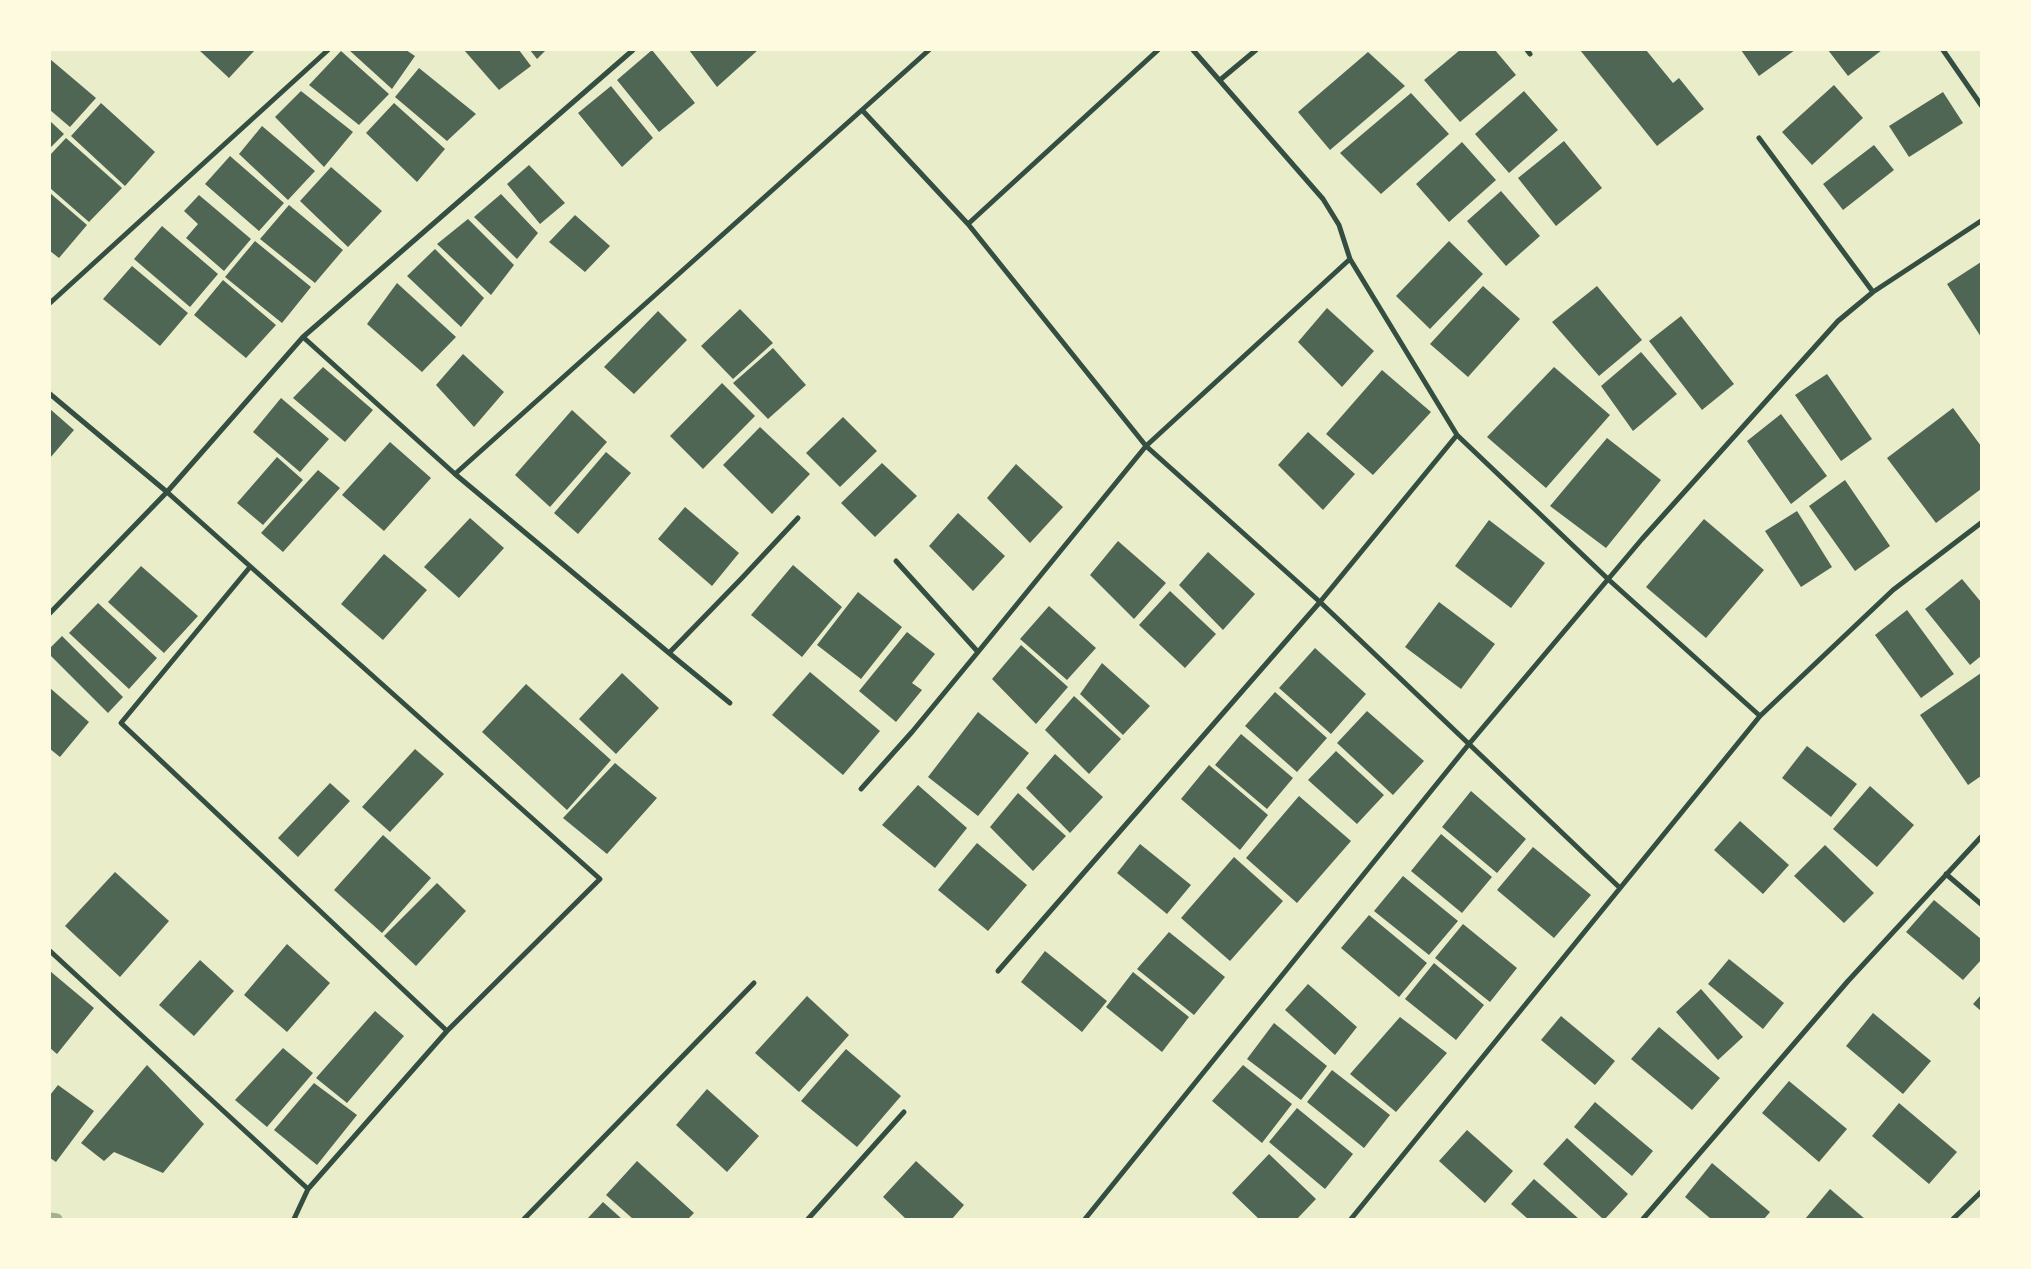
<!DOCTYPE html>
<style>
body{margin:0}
#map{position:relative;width:2031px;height:1269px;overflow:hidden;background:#e9edc9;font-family:"Sofia Sans Condensed",sans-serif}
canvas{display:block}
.frame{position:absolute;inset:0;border:51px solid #fefae0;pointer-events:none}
</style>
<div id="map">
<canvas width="2031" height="1269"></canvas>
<div class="frame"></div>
</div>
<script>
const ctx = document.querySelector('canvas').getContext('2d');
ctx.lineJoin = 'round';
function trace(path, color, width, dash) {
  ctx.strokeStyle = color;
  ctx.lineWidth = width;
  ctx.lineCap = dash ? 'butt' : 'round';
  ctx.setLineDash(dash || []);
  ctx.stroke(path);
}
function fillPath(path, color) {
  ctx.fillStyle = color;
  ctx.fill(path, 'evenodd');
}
trace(new Path2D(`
 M 50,1218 L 57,1219`), '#a3b18a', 11);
fillPath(new Path2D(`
 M 199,50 L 255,50 L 229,78 Z
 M 349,50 L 406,50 L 415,56 L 392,89 Z
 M 464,50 L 519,50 L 531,66 L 499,90 Z
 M 530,50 L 546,50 L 537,59 Z
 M 652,50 L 695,103 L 659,132 L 617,80 Z
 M 689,50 L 758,50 L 717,87 Z
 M 1460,50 L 1495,50 L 1516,75 L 1460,122 L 1424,80 Z
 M 1580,50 L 1646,50 L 1673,83 L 1679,78 L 1704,109 L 1657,146 Z
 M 1741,50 L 1795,50 L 1759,76 Z
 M 1828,50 L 1882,50 L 1848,76 Z
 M 341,51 L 389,94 L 359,125 L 309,85 Z
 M 1368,52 L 1405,86 L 1330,150 L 1298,112 Z
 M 50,59 L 96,98 L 70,127 L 50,110 Z
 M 419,68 L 476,114 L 447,141 L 395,97 Z
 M 1834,85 L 1863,118 L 1812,165 L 1782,132 Z
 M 611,86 L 653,138 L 622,167 L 578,113 Z
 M 301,91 L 353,132 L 324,167 L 275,117 Z
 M 1524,91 L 1558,130 L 1509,173 L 1475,134 Z
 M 1943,92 L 1963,123 L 1909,157 L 1889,126 Z
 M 1411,93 L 1449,134 L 1381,194 L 1340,153 Z
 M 101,103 L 155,152 L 125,186 L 71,136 Z
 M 394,103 L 445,149 L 417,182 L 366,133 Z
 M 50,121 L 64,134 L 50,148 Z
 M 262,126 L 315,171 L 288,200 L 239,154 Z
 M 66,138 L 122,188 L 89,222 L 50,188 L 50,155 Z
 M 1564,141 L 1602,188 L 1556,226 L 1518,178 Z
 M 1462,142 L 1496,180 L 1449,222 L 1416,184 Z
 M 1874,145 L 1894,170 L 1843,210 L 1823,184 Z
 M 230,156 L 284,203 L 259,231 L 205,184 Z
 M 529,165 L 565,203 L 540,224 L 507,184 Z
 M 331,167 L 382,211 L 348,247 L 300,201 Z
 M 1501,191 L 1540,236 L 1506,266 L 1467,221 Z
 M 50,193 L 87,225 L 59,258 L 50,251 Z
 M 501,194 L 538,233 L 517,259 L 474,217 Z
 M 199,195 L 251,239 L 224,271 L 186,238 L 198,224 L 184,211 Z
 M 289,205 L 343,250 L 315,283 L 260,239 Z
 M 575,215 L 610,246 L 585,272 L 549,242 Z
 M 468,219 L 514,265 L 491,295 L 437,244 Z
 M 162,226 L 218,274 L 190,307 L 134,259 Z
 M 255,241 L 311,287 L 282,323 L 225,277 Z
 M 1449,241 L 1483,274 L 1430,329 L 1396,296 Z
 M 435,249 L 484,298 L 461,327 L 407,276 Z
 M 1981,262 L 1981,337 L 1947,284 Z
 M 132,266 L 188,313 L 160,346 L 103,299 Z
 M 223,280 L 276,325 L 246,358 L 194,315 Z
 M 397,283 L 456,337 L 422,372 L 367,324 Z
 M 1483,286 L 1520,319 L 1468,377 L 1430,344 Z
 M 1597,286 L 1642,340 L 1599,376 L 1552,322 Z
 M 1327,308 L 1374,351 L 1342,387 L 1298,342 Z
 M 740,309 L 773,343 L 733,379 L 701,346 Z
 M 658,311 L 687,340 L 634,394 L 604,367 Z
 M 1681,316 L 1734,384 L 1702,410 L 1649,341 Z
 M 773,348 L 806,385 L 768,419 L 733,383 Z
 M 1641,352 L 1677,394 L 1633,431 L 1601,386 Z
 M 463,354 L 504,392 L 474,427 L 436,385 Z
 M 323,367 L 373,410 L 345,442 L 293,398 Z
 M 1554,367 L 1610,415 L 1546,488 L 1487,437 Z
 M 1382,370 L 1431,412 L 1373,475 L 1326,434 Z
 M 1827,374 L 1872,439 L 1841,461 L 1795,395 Z
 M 722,383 L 755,416 L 703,469 L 670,436 Z
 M 281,398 L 329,439 L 300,472 L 253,432 Z
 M 1953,408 L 1981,446 L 1981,489 L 1936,523 L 1887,458 Z
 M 50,409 L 74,430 L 50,458 Z
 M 572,410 L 607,442 L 550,507 L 515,475 Z
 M 1781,414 L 1827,476 L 1791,504 L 1747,441 Z
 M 843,417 L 877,451 L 840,487 L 806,453 Z
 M 760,427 L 810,474 L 772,514 L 723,465 Z
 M 1308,432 L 1355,474 L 1323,510 L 1278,465 Z
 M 1607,438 L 1661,480 L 1606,548 L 1550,506 Z
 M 390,442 L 431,478 L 384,531 L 342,495 Z
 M 606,452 L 631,473 L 578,534 L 554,513 Z
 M 277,457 L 303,480 L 263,525 L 237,503 Z
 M 882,463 L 917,496 L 875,537 L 841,503 Z
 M 1016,464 L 1063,507 L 1030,543 L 987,498 Z
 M 318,470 L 340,488 L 283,552 L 261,533 Z
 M 1845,480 L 1890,546 L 1855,571 L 1809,506 Z
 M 685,507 L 739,553 L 712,586 L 658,539 Z
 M 1797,511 L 1832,567 L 1801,587 L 1765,531 Z
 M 958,513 L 1005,556 L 973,591 L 929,546 Z
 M 470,518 L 504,548 L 459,598 L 424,567 Z
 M 1704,519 L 1764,570 L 1706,638 L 1646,587 Z
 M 1489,520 L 1545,563 L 1511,608 L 1455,566 Z
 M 1118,541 L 1166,583 L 1134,619 L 1090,575 Z
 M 1208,552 L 1255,594 L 1223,630 L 1179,585 Z
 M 384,554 L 427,590 L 383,640 L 341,604 Z
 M 793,565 L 842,607 L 802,657 L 751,615 Z
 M 141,566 L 198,616 L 164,653 L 108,602 Z
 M 1962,579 L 1981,602 L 1981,656 L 1970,665 L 1925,609 Z
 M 1170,591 L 1216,634 L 1185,668 L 1139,625 Z
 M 858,592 L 902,627 L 861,679 L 817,645 Z
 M 1439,602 L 1495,644 L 1461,689 L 1405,647 Z
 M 98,603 L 157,658 L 129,689 L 69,633 Z
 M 1049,606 L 1096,648 L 1067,680 L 1020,639 Z
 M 1907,610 L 1954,674 L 1921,698 L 1875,635 Z
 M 907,632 L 935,654 L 912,683 L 922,690 L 896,722 L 859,691 Z
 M 62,636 L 123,697 L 108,713 L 50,655 L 50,648 Z
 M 1021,645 L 1068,687 L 1036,724 L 992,679 Z
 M 1315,648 L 1366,694 L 1331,734 L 1279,688 Z
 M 1102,663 L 1150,706 L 1123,735 L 1080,694 Z
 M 810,672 L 880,731 L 843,775 L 772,715 Z
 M 622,673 L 659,708 L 616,754 L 579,719 Z
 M 1981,673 L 1981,776 L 1968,785 L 1920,715 Z
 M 526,684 L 611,760 L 567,810 L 482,732 Z
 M 50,688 L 89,722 L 60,757 L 50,749 Z
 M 1275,692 L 1327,738 L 1297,772 L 1245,726 Z
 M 1074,696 L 1121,739 L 1089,774 L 1045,730 Z
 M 1367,711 L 1424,761 L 1393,795 L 1337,743 Z
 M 978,712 L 1029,753 L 978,816 L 928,777 Z
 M 1241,734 L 1293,778 L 1267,809 L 1215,765 Z
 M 1807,746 L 1857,784 L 1831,817 L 1782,778 Z
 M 415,749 L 444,774 L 390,832 L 362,807 Z
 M 1336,751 L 1384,795 L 1357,824 L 1308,780 Z
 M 1055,754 L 1103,797 L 1070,833 L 1026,788 Z
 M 615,763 L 657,798 L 607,854 L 563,818 Z
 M 1209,765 L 1268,815 L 1240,850 L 1181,799 Z
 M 330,783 L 350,801 L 298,857 L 278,838 Z
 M 918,785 L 967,828 L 935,868 L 882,825 Z
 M 1870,786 L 1914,825 L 1877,867 L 1833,829 Z
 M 1471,791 L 1526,839 L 1497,873 L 1442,827 Z
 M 1018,793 L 1066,836 L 1033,871 L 990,827 Z
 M 1299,796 L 1351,841 L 1297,903 L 1246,858 Z
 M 1740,821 L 1789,865 L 1763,894 L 1714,850 Z
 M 1441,834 L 1492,877 L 1462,913 L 1411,871 Z
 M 383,835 L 431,878 L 382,933 L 334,890 Z
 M 977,843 L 1027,885 L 988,931 L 938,890 Z
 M 1140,844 L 1191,885 L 1167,914 L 1117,873 Z
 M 1825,845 L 1874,893 L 1844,923 L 1794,876 Z
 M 1533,847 L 1591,895 L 1554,938 L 1497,890 Z
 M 1234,857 L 1283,901 L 1230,961 L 1181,918 Z
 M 115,872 L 169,921 L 120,977 L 65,926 Z
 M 1403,876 L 1458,921 L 1429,955 L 1374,911 Z
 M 437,883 L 466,911 L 416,966 L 384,936 Z
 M 1934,900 L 1981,939 L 1981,960 L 1963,980 L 1906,932 Z
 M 1369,915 L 1427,963 L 1399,997 L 1341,948 Z
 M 1463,924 L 1517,968 L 1490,1002 L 1435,958 Z
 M 1169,932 L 1225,977 L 1194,1015 L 1137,969 Z
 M 287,944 L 330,983 L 287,1032 L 244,995 Z
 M 1045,951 L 1107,1001 L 1082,1032 L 1021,982 Z
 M 1729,959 L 1784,1003 L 1763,1029 L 1708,984 Z
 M 200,960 L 234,991 L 194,1036 L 159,1005 Z
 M 1434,963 L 1484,1005 L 1456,1040 L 1405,999 Z
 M 50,971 L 94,1008 L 57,1054 L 50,1048 Z
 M 1133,972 L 1189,1017 L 1162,1052 L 1106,1007 Z
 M 1308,984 L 1357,1027 L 1335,1055 L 1285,1010 Z
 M 1701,989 L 1743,1037 L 1718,1060 L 1676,1012 Z
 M 1981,995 L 1981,1011 L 1973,1004 Z
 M 807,996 L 849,1035 L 799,1092 L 755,1053 Z
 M 375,1011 L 404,1036 L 347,1103 L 316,1078 Z
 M 1873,1013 L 1931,1061 L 1903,1094 L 1846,1046 Z
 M 1561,1016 L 1615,1061 L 1595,1085 L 1541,1040 Z
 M 1400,1017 L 1447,1053 L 1396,1112 L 1350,1074 Z
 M 1274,1023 L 1327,1066 L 1301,1100 L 1247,1059 Z
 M 1659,1027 L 1720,1078 L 1692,1110 L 1631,1059 Z
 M 283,1048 L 313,1073 L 267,1127 L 235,1100 Z
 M 846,1049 L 901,1096 L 857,1147 L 801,1101 Z
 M 147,1065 L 204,1124 L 163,1173 L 114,1152 L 104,1161 L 81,1143 Z
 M 1243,1065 L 1292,1104 L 1262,1143 L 1212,1101 Z
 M 1332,1070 L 1390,1115 L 1364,1148 L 1307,1102 Z
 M 1789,1081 L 1847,1129 L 1819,1162 L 1762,1113 Z
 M 314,1083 L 357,1115 L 317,1165 L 274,1130 Z
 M 58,1085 L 94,1111 L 56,1162 L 50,1158 L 50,1095 Z
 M 707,1089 L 759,1136 L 727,1172 L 676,1125 Z
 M 1595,1102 L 1653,1151 L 1632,1176 L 1574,1127 Z
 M 1899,1103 L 1957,1152 L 1929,1184 L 1872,1136 Z
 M 1297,1108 L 1353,1154 L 1325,1189 L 1269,1142 Z
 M 1467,1130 L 1513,1171 L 1485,1203 L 1439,1161 Z
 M 1567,1138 L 1628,1194 L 1605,1219 L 1603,1219 L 1543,1164 Z
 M 1269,1154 L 1316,1199 L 1297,1219 L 1259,1219 L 1232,1193 Z
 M 637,1161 L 694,1213 L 688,1219 L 633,1219 L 606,1195 Z
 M 916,1161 L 964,1205 L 952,1219 L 906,1219 L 883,1197 Z
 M 1712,1163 L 1770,1212 L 1764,1219 L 1711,1219 L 1685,1197 Z
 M 1534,1179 L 1579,1219 L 1528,1219 L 1511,1204 Z
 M 1830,1189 L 1865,1219 L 1805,1219 Z
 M 603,1202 L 622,1219 L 587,1219 Z`), '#4f6655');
trace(new Path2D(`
 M 1193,50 L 1323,199 L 1339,225 L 1350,259 L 1457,435 L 1320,602 L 1620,888
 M 1527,50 L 1530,54
 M 1943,50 L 1981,105
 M 1220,80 L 1256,50
 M 862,110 L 968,224
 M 1759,138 L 1873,292
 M 50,303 L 328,50
 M 303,337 L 633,50
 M 50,394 L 167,492 L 303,337 L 455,474 L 669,653 L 741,579 L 798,518
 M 1457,435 L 1609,580 L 1760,716
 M 455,474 L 929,50
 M 896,561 L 978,652 L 1146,446 L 1350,259
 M 250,567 L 121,723 L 447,1031
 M 50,613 L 167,492 L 600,879 L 447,1031 L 308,1189 L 294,1219
 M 669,653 L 730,703
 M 861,789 L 912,732 L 978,652
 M 1946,874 L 1981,904
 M 50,951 L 308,1189
 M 998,971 L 1320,602 L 1146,446 L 968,224 L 1158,50
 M 524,1219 L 754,983
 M 808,1219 L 904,1112
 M 1085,1219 L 1469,744 L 1642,539 L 1838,321 L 1873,292 L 1981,221
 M 1351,1219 L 1760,716 L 1893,590 L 1981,523
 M 1643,1219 L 1848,981 L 1981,837
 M 1953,1219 L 1981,1192`), '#344e41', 5);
</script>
